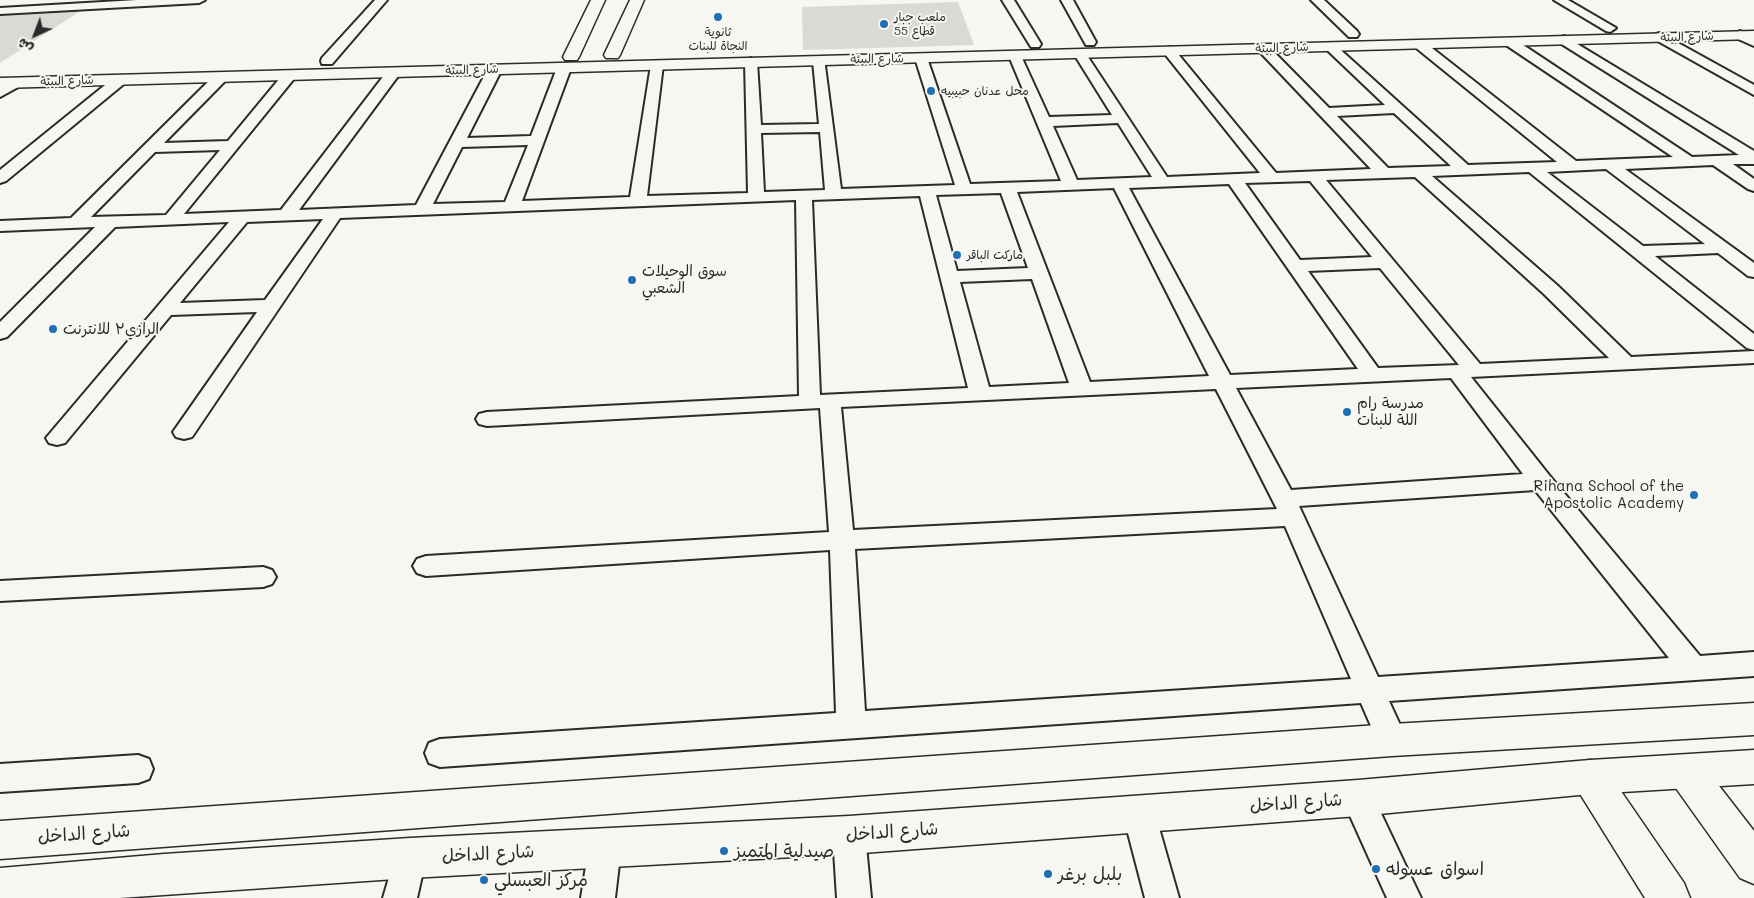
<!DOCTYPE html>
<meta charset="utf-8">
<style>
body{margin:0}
#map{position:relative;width:1754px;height:898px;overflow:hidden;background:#f6f6f2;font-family:Mali,"Playpen Sans Arabic",sans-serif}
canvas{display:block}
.north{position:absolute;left:10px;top:10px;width:50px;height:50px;-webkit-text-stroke:4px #f6f6f2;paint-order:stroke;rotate:223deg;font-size:14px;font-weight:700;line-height:20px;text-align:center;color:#2b2b2b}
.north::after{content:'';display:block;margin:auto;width:18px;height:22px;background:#2b2b2b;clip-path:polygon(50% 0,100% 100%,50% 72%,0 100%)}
</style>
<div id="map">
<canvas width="1754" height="898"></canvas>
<div class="north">ش</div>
</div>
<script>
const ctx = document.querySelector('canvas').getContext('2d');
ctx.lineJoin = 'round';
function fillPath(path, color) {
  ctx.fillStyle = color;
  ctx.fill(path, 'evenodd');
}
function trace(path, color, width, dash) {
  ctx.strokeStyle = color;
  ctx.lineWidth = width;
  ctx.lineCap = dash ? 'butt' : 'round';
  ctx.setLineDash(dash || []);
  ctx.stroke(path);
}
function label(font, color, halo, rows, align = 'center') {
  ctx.font = font + ' Mali,"Playpen Sans Arabic",sans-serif';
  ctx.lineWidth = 4;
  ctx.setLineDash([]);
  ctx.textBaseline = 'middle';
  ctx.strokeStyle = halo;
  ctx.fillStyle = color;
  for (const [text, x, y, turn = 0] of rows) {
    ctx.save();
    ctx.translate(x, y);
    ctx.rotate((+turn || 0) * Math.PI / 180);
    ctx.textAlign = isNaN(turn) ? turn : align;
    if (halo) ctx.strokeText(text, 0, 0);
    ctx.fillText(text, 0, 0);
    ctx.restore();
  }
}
fillPath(new Path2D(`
 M 958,2 L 974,45 L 803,50 L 802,7 Z
 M 88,6 L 0,63 L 0,11 Z`), '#d9d9d5');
const street = new Path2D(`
 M 137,0 L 205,0 L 199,3 L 0,14 L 0,8 Z
 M 375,0 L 387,0 L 332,64 L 322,64 L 321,61 L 322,58 Z
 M 1002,0 L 1014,0 L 1041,44 L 1039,47 L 1031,47 Z
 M 1061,0 L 1073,0 L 1096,42 L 1094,45 L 1086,45 Z
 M 1311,0 L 1324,0 L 1357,31 L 1359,34 L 1357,37 L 1349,37 Z
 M 1554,0 L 1568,0 L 1616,28 L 1610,32 L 1606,31 Z
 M 1740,31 L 1754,37 L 1754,46 L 1736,38 L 1734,35 Z
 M 1660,33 L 1754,85 L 1754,95 L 1656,40 L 1654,37 L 1656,34 Z
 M 1564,36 L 1754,151 L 1754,164 L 1733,164 L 1754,179 L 1754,191 L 1748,189 L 1713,165 L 1625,169 L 1754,263 L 1754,277 L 1748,276 L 1718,253 L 1655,256 L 1754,334 L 1754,350 L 1747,348 L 1529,172 L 1432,176 L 1558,286 L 1631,357 L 1754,351 L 1754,363 L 1471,377 L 1549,475 L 1700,656 L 1754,652 L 1754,676 L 1389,701 L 1407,740 L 1403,749 L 1392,753 L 1381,749 L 1361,703 L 440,767 L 429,763 L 425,753 L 429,743 L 440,739 L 836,713 L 830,550 L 426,576 L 417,573 L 413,566 L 417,559 L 426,556 L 829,532 L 820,408 L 487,426 L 479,424 L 476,419 L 479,414 L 487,412 L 799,396 L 796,200 L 340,218 L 192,437 L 184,439 L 176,437 L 173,432 L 257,312 L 171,315 L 65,443 L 57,445 L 49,443 L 46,438 L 229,222 L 115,227 L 7,337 L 0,339 L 0,322 L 95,227 L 0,231 L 0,221 L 71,218 L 216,74 L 226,74 L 228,77 L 226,80 L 164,143 L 228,141 L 285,72 L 295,72 L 297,75 L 184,214 L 281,210 L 389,69 L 394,68 L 401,72 L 299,210 L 416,205 L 488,69 L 495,65 L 502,69 L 467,138 L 531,136 L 557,68 L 564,64 L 571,68 L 522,201 L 630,197 L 651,65 L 657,61 L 663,65 L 647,196 L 748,193 L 745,62 L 751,58 L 757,62 L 761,125 L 819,124 L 813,61 L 814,58 L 824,58 L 841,189 L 955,185 L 915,58 L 921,54 L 927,58 L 970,184 L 1061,181 L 1009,56 L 1015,52 L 1021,56 L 1049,117 L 1112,115 L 1074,54 L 1080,50 L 1084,51 L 1167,177 L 1260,173 L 1165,54 L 1163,51 L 1169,47 L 1173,48 L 1276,173 L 1371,169 L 1260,52 L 1258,49 L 1264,45 L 1268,46 L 1329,108 L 1385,105 L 1324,47 L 1330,43 L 1334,44 L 1468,165 L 1557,162 L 1415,47 L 1413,44 L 1415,41 L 1423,41 L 1576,161 L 1673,157 L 1506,45 L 1504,42 L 1506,39 L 1514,39 L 1692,157 L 1739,155 L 1560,43 L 1558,40 ZM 1394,113 L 1451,166 L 1388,168 L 1337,116 ZM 1118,123 L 1152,177 L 1077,180 L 1053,126 ZM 820,132 L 825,190 L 764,192 L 761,133 ZM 528,145 L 505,202 L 433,204 L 462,147 ZM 220,150 L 166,215 L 91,217 L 155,152 ZM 1606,169 L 1705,244 L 1643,246 L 1547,172 ZM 1415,177 L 1544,294 L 1609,358 L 1480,364 L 1326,180 ZM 1310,181 L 1372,257 L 1300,260 L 1245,183 ZM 1229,184 L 1358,369 L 1230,375 L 1129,188 ZM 1114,188 L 1209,376 L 1090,382 L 1017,192 ZM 1001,193 L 1028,268 L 957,271 L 936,195 ZM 920,196 L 968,388 L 820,395 L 812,200 ZM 323,219 L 265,300 L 180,303 L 247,222 ZM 1380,268 L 1459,365 L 1378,368 L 1308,271 ZM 1032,279 L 1069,383 L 989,387 L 960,282 ZM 1451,378 L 1523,474 L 1291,490 L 1236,388 ZM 1216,389 L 1277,509 L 853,530 L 841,407 ZM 1535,490 L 1669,658 L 1378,677 L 1299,506 ZM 1285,526 L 1351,679 L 865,711 L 855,549 Z
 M 120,76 L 125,77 L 127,80 L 125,83 L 6,181 L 0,183 L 0,170 L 115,77 Z
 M 15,79 L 20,80 L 22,83 L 20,86 L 0,97 L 0,87 Z
 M 263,567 L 272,570 L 276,577 L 272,584 L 263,587 L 0,601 L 0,581 Z
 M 138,755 L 149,759 L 153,769 L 149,779 L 138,783 L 0,792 L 0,764 Z
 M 1358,783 L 1369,788 L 1421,898 L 1387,898 L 1342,798 L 1347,788 Z
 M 1139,799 L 1150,803 L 1155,814 L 1179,898 L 1145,898 L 1123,814 L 1128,803 Z
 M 849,819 L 860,824 L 865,835 L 871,898 L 837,898 L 833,835 L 838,824 Z
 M 605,831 L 616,836 L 621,847 L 615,898 L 581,898 L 589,847 L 594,836 Z
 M 410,842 L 422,847 L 426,858 L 417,898 L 383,898 L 398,847 Z`);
const secondary = new Path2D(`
 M 591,0 L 605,0 L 579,57 L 577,60 L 565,60 L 563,57 Z
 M 630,0 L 644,0 L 620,55 L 618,58 L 606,58 L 604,55 Z
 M 1754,31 L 1754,39 L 0,88 L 0,78 Z
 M 1686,755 L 1699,760 L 1754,831 L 1754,884 L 1740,878 L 1673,784 L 1667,772 L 1673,760 Z
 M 1590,760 L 1603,765 L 1684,883 L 1690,898 L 1645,898 L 1577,789 L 1571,777 L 1577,765 Z`);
const primary = new Path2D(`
 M 1754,703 L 1754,735 L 1392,756 L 0,859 L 0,821 L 1392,724 Z
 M 1754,750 L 1754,784 L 1590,794 L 1358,816 L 849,854 L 410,878 L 120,898 L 0,898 L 0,868 L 164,854 L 410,838 L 849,816 L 1358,780 L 1590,760 Z`);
trace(street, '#2b2b2b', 4);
trace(secondary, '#2b2b2b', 3);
trace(primary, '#2b2b2b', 3);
fillPath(street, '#f6f6f2');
fillPath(secondary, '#f6f6f2');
fillPath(primary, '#f6f6f2');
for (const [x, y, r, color] of [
 [718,17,5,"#1f6fb2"],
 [884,24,5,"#1f6fb2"],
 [931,91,5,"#1f6fb2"],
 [957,255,5,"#1f6fb2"],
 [632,280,5,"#1f6fb2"],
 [53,329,5,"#1f6fb2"],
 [1347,412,5,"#1f6fb2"],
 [1694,495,5,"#1f6fb2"],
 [724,851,5,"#1f6fb2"],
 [1376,869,5,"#1f6fb2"],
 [1048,874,5,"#1f6fb2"],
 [484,880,5,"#1f6fb2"]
]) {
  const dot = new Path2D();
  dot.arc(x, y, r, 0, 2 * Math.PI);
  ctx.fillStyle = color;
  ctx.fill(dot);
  trace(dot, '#f6f6f2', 2);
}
label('12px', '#2b2b2b', '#f6f6f2', [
 ["ملعب جبار",894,17],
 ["قطاع 55",894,31],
 ["ثانوية",718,32,"center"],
 ["النجاة للبنات",718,46,"center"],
 ["محل عدنان حبيبيه",941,91],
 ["ماركت الباقر",967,255]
], 'left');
label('12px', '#2b2b2b', '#f6f6f2', [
 ["شارع البيئة",1687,37,-2],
 ["شارع البيئة",1282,48,-2],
 ["شارع البيئة",877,59,-1],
 ["شارع البيئة",472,70,-2],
 ["شارع البيئة",67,81,-2]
]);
label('15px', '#2b2b2b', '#f6f6f2', [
 ["سوق الوحيلات",642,271],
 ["الشعبي",642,288],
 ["الرازي٣ للانترنت",63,329],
 ["مدرسة رام",1357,403],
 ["اللة للبنات",1357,420],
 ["Rihana School of the",1684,486,"right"],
 ["Apostolic Academy",1684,503,"right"]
], 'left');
label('18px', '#2b2b2b', '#f6f6f2', [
 ["شارع الداخل",1296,803,-4],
 ["شارع الداخل",892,832,-4],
 ["شارع الداخل",84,834,-4],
 ["شارع الداخل",488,854,-3]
]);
label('18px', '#2b2b2b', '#f6f6f2', [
 ["صيدلية المتميز",734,851],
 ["اسواق عسوله",1386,869],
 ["بلبل برغر",1058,874],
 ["مركز العبسلي",494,880]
], 'left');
</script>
